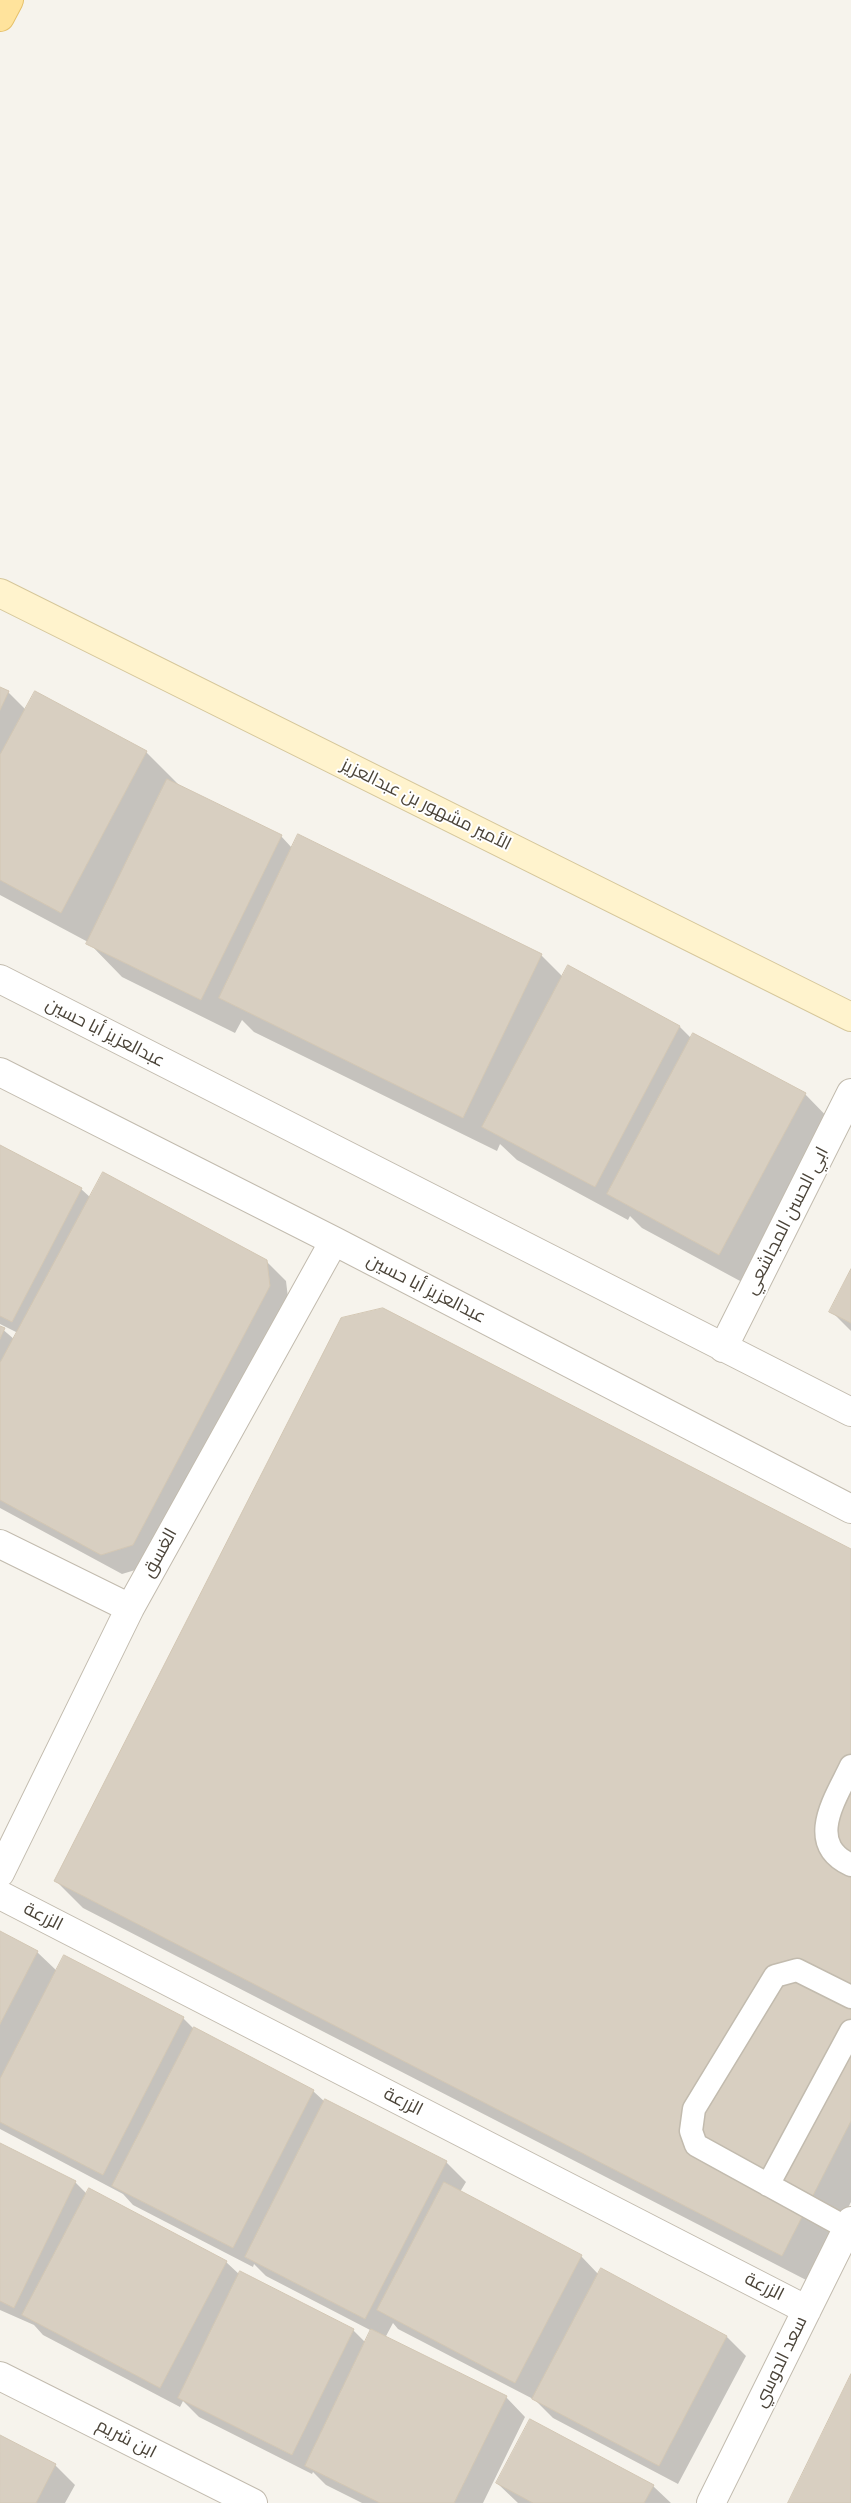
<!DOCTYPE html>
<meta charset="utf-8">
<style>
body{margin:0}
canvas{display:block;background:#f6f3ec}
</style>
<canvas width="851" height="2503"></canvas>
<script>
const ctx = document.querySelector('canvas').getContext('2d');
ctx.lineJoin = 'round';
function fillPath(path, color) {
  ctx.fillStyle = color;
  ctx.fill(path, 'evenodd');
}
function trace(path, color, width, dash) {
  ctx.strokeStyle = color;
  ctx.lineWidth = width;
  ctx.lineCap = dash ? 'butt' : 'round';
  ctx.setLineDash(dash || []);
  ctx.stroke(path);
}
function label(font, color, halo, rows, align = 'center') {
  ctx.font = font + ' "Fira Sans Condensed",Cairo,sans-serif';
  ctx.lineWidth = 4;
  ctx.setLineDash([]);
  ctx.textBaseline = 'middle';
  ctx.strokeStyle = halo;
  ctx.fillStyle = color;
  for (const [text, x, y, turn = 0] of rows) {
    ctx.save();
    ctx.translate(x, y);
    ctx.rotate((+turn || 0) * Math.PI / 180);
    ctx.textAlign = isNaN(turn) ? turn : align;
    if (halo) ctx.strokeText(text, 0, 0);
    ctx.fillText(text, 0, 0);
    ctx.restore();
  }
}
fillPath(new Path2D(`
 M 0,688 L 8,692 L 26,710 L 146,752 L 180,786 L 281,836 L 292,848 L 541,955 L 563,977 L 568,967 L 680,1027 L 692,1039 L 805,1094 L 838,1128 L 753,1288 L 642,1228 L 630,1216 L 628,1220 L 517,1160 L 500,1144 L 497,1151 L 254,1032 L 242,1020 L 235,1033 L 122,977 L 88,942 L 0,895 Z
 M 0,1146 L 81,1189 L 91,1198 L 266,1261 L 286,1281 L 289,1306 L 152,1565 L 122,1574 L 0,1508 L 0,1327 L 15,1340 L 18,1333 L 0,1324 Z
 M 851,1272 L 851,1331 L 831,1311 Z
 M 851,1551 L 851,2202 L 810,2282 L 83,1908 L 55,1880 Z
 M 0,1932 L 37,1952 L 57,1971 L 183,2018 L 194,2029 L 313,2091 L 325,2102 L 446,2162 L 466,2182 L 460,2192 L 581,2256 L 599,2275 L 727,2337 L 746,2356 L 678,2484 L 553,2418 L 535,2400 L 398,2329 L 393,2323 L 385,2338 L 506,2397 L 525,2417 L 483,2503 L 362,2503 L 326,2485 L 313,2472 L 312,2474 L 199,2417 L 183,2401 L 180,2407 L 43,2335 L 34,2325 L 0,2310 L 0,2145 L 76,2183 L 87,2194 L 226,2262 L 240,2275 L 353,2330 L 366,2343 L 372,2331 L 266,2276 L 254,2264 L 253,2267 L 133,2205 L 123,2194 L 0,2129 Z
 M 0,2437 L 55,2465 L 75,2485 L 65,2503 L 0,2503 Z
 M 497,2483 L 653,2486 L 671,2503 L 518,2503 Z`), '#0003');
const building = new Path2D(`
 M 0,687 L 9,691 L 0,710 Z
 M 35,691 L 147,751 L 61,913 L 0,880 L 0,755 Z
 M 167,779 L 282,835 L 201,1000 L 86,944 Z
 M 298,834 L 542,954 L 463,1118 L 219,998 Z
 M 568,965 L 680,1026 L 595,1187 L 482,1127 Z
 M 693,1033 L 806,1093 L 719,1255 L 607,1194 Z
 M 0,1145 L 82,1188 L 12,1322 L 0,1316 Z
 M 103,1172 L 267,1260 L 270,1286 L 133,1545 L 101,1555 L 0,1500 L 0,1363 Z
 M 851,1269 L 851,1323 L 829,1312 Z
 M 383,1308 L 851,1549 L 851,2121 L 782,2256 L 54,1881 L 341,1318 Z
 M 0,1326 L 5,1328 L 0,1339 Z
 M 0,1931 L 38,1951 L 0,2024 Z
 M 64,1955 L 184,2017 L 103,2175 L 0,2122 L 0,2079 Z
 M 194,2027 L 314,2090 L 233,2248 L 112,2186 Z
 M 325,2099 L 447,2161 L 365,2319 L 245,2257 Z
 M 0,2143 L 76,2181 L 14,2308 L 0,2301 Z
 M 444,2182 L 582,2255 L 515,2383 L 377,2310 Z
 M 89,2188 L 227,2261 L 160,2388 L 22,2315 Z
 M 601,2268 L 727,2336 L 659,2466 L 532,2399 Z
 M 240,2271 L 354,2329 L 292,2455 L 178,2398 Z
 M 371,2329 L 507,2396 L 454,2503 L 380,2503 L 305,2466 Z
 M 851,2374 L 851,2503 L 788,2503 Z
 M 530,2419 L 654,2485 L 644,2503 L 533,2503 L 496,2483 Z
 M 0,2435 L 56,2464 L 36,2503 L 0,2503 Z`);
fillPath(building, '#d8cfc1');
trace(building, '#d3c7b4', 1);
const lane = new Path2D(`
 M 851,1766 C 836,1798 804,1843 851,1865
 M 768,2185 L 851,2031
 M 847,2228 L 696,2145 L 691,2131 L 694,2109 L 775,1976 L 797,1970 L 851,1997`);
const street = new Path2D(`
 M 0,979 L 851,1412
 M 0,1072 L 334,1241 L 851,1509
 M 723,1348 L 851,1093
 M 0,1544 L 130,1608
 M 0,1873 L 130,1608 L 334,1241
 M 0,1895 L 807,2310
 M 0,2376 L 253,2503
 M 711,2503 L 851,2221`);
const secondary = new Path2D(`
 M 0,593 L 851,1017`);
const primary = new Path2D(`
 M 0,17 L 9,0`);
trace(lane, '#c2bbae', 25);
trace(street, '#c2bbae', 30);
trace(secondary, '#d6c79b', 30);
trace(primary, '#e6c16a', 30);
trace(lane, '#fff', 22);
trace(street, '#fff', 28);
trace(secondary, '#fff3cd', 28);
trace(primary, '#ffe39c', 28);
label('18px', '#4b4439', '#fff', [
 ["الأمير مشهور بن عبدالعزيز",426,805,26],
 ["عبدالعزيز أبا حسين",105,1033,27],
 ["ابي الحسن المجاشعي",787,1221,-63],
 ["عبدالعزيز أبا حسين",426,1289,27],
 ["الغسق",160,1553,-61],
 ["الزرعة",43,1917,27],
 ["الزرعة",403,2102,27],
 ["الزرعة",764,2287,27],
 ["سعد الدوسي",781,2362,-64],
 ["ابن شريم",126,2439,27]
]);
</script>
